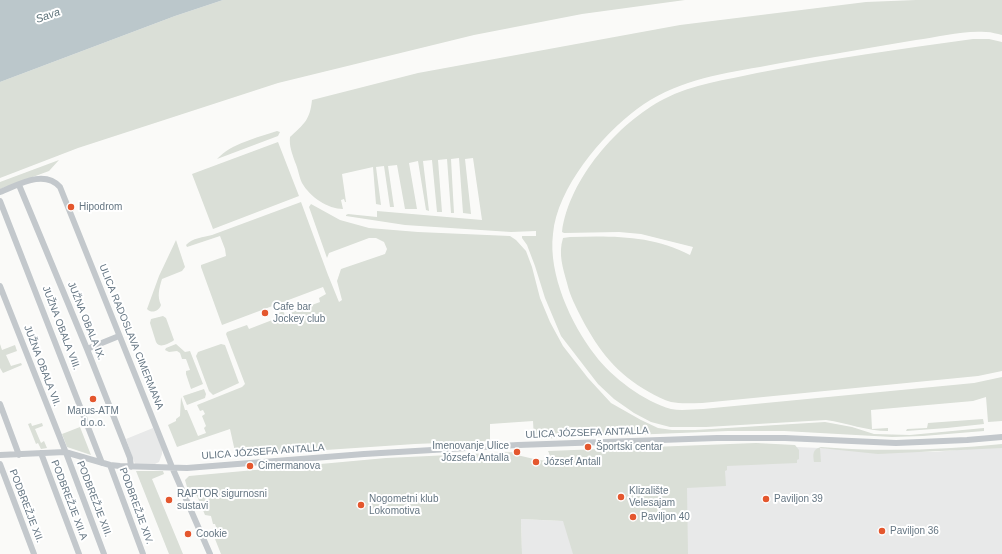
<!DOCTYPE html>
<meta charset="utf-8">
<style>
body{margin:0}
canvas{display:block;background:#fafaf8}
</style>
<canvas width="1002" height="554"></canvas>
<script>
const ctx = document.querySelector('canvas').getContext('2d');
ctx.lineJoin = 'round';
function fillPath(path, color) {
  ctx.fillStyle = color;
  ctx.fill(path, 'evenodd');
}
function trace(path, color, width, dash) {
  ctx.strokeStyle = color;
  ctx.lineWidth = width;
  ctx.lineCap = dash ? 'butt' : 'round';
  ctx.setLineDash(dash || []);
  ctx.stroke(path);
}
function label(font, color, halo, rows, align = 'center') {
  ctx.font = font + ' Arial,sans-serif';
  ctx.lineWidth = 4;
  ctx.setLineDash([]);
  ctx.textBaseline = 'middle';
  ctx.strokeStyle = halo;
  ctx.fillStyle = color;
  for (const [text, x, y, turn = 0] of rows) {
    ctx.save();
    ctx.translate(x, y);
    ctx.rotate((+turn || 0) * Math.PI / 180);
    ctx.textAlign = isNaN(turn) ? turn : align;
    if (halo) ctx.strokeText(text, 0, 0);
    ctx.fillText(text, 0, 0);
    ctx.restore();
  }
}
fillPath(new Path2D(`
 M 153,428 L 162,449 L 162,454 L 159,462 L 155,464 L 135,464 L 126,439 Z
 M 1002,446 L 1002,554 L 522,554 L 521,519 L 562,521 L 551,477 L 551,460 L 549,453 L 797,447 L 909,452 L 934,452 Z`), '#e8e9e9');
fillPath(new Path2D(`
 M 223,0 L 685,0 L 582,14 L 474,35 L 278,83 L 78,148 L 0,178 L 0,82 L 175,16 Z
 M 916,0 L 1002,0 L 1002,35 C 997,34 992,32 986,32 C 964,30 938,37 916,40 C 888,45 861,49 834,54 C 809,58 784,62 760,67 C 717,74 673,82 637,109 C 602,135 557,188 553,234 C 548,274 571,324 595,355 C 611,377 645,402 671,409 C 682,411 693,409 703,409 L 974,383 L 1002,377 L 1002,421 L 988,422 L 986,397 L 973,401 L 871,410 L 872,429 L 888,428 L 888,431 C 867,431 847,423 826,420 L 706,427 L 670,427 L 651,422 L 634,413 L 614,399 L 598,384 L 561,336 L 545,298 L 535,266 L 527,245 L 522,238 L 522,236 L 536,236 L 536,231 L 511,232 L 405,225 L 346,216 L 346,215 L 348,214 L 377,217 L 377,211 L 482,220 L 473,158 L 465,159 L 471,214 L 463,213 L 459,158 L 451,159 L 454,213 L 451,213 L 447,159 L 438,160 L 442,212 L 437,212 L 432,160 L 423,161 L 429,211 L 426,210 L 418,161 L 409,163 L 417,209 L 405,209 L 397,165 L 388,166 L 394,207 L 390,207 L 384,166 L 376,167 L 381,205 L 376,204 L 373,167 L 342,174 L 346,202 L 345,202 L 344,199 L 341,200 L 343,209 C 328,209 310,197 302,183 C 299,177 298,168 295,162 C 292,153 289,146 290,137 C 304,124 310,120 312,100 L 418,73 L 680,25 L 866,2 Z
 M 973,39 L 989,39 L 1002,42 L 1002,371 L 978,376 L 702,403 C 692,403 681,404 671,402 C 664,400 656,396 649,392 C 617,374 599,351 582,319 C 576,307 570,296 567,283 C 563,268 558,254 563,238 L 570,237 C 611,236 652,235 690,255 L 693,247 L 641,234 L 619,232 L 564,233 L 562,232 C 569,179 618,123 664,99 C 693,84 726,80 757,73 C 828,59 901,49 973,39 Z
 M 277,131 L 280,132 L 278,136 L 217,159 C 232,143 257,138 277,131 Z
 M 278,142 L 299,196 L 213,229 L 192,174 Z
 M 59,160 L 49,171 L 0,189 L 0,182 Z
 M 301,202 L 328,275 L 339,302 L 342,300 L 337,281 L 341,269 L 385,254 L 387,249 L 384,242 L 376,238 L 369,238 L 329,253 L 327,258 L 309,207 L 311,204 L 340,220 L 369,228 L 418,232 L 510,236 L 516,240 L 526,251 L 532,267 L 540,298 L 550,322 L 563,346 L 588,378 L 611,403 L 641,420 L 658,428 L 672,430 L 695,430 L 825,422 L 852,427 L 874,434 L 910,435 L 984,428 L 984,431 L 923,436 L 892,437 L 784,431 L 728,431 L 534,439 L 533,421 L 490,424 L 490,441 L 415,444 L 236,456 L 230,429 L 177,447 L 168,425 L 176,421 L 176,419 L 180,416 L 181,397 L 185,410 L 187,410 L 198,436 L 206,433 L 204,428 L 206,426 L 202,416 L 205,414 L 203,410 L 200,411 L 197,405 L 242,387 L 245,384 L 226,334 L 227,332 L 247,325 L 249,329 L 280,317 L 279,313 L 283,311 L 285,315 L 320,302 L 319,298 L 326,294 L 323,287 L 222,325 L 201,267 L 201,265 L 226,256 L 225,249 L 220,236 L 187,247 L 186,245 C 192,238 204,237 212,235 Z
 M 176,240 L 185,267 L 182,271 L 162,279 C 159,289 157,296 161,305 C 159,311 152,314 147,309 L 159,276 Z
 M 163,316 L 166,318 L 174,340 L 173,341 C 167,344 160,349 156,342 L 150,323 L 151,319 Z
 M 0,344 L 2,350 L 15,345 L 17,351 L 6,355 L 11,366 L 21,363 L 22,365 L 3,373 L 0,368 Z
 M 176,344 L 185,352 L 190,351 L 203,384 L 191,389 L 186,374 L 186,371 L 190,370 L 186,359 L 182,359 L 180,353 L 177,351 L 169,352 L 165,350 L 166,348 Z
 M 221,344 L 225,345 L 239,383 L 213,395 L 209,391 L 196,356 L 198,352 Z
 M 204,389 L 206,394 L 205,398 L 187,405 L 183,396 Z
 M 983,419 L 984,424 L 947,428 L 906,431 L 907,429 L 927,428 L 928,423 Z
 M 31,423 L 32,426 L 42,423 L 43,426 L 35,429 L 41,443 L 44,441 L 47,448 L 41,449 L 38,443 L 36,444 L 28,424 Z
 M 80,427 L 91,455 L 67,447 L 62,434 Z
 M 756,443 L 795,445 L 799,450 L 799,459 L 797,460 L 797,463 L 727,466 L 727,470 L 725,471 L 726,486 L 687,488 L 688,554 L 573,554 L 563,521 L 521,519 L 522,554 L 221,554 L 215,539 L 218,535 L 214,527 L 216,527 L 215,524 L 213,524 L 211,516 L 205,515 L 197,496 L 189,494 L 185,480 L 189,476 L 386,458 L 515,452 L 517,455 L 534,459 L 534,463 L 536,465 L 540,460 L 551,462 L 551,457 L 548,451 Z
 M 1002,444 L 1002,448 L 878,454 L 820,448 L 821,462 L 814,462 C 813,455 812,449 821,447 C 881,452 942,450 1002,444 Z
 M 136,471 L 163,471 L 164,474 L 152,479 L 183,554 L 169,554 Z`), '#dadfd7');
fillPath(new Path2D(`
 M 0,0 L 223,0 L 175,16 L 0,82 Z`), '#bbc7cb');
trace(new Path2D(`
 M 19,185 L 87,349 L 130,458 L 131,467
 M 0,192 C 18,185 44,169 60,187 L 172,467 L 210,554
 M 0,201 L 102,463
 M 0,286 L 68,458 L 104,554
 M 87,349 L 119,336
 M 0,404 L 19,455
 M 41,453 L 79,554
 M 0,455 L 65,452 L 110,465 L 120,466 L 187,468 L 364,454 L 518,445 L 717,438 L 785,438 L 896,443 L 967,440 L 1002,437
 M 0,464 L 34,554
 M 110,465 L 143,554`), '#c3c8cc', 6);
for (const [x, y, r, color] of [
 [71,207,4,"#e4572e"],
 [265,313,4,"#e4572e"],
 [93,399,4,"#e4572e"],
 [588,447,4,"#e4572e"],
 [517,452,4,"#e4572e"],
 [536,462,4,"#e4572e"],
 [250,466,4,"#e4572e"],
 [621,497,4,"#e4572e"],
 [766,499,4,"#e4572e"],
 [169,500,4,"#e4572e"],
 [361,505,4,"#e4572e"],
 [633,517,4,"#e4572e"],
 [882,531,4,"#e4572e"],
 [188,534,4,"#e4572e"]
]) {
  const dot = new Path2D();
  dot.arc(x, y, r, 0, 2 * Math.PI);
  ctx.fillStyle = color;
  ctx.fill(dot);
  trace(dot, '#fff', 1.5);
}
label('10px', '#657683', '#fff', [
 ["Hipodrom",79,207],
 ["Cafe bar",273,307],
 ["Jockey club",273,319],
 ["Marus-ATM",93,411,"center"],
 ["d.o.o.",93,423,"center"],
 ["Imenovanje Ulice",509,446,"right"],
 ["Józsefa Antalla",509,458,"right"],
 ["Športski centar",596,447],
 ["József Antall",544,462],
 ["Cimermanova",258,466],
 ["Klizalište",629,491],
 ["Velesajam",629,503],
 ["RAPTOR sigurnosni",177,494],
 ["sustavi",177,506],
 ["Nogometni klub",369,499],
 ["Lokomotiva",369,511],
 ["Paviljon 39",774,499],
 ["Paviljon 40",641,517],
 ["Paviljon 36",890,531],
 ["Cookie",196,534]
], 'left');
label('10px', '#657683', '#fff', [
 ["JUŽNA OBALA IX.",86,321,68],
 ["JUŽNA OBALA VIII.",61,328,69],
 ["ULICA RADOSLAVA CIMERMANA",131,337,68],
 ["JUŽNA OBALA VII.",42,366,69],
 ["ULICA JÓZSEFA ANTALLA",587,433,-2],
 ["ULICA JÓZSEFA ANTALLA",263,452,-4],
 ["PODBREŽJE XIII.",94,499,69],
 ["PODBREŽJE XII.A",69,500,69],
 ["PODBREŽJE XII.",26,506,69],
 ["PODBREŽJE XIV.",136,506,70]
]);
label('italic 11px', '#60757c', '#fff', [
 ["Sava",48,16,-19]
]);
</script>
